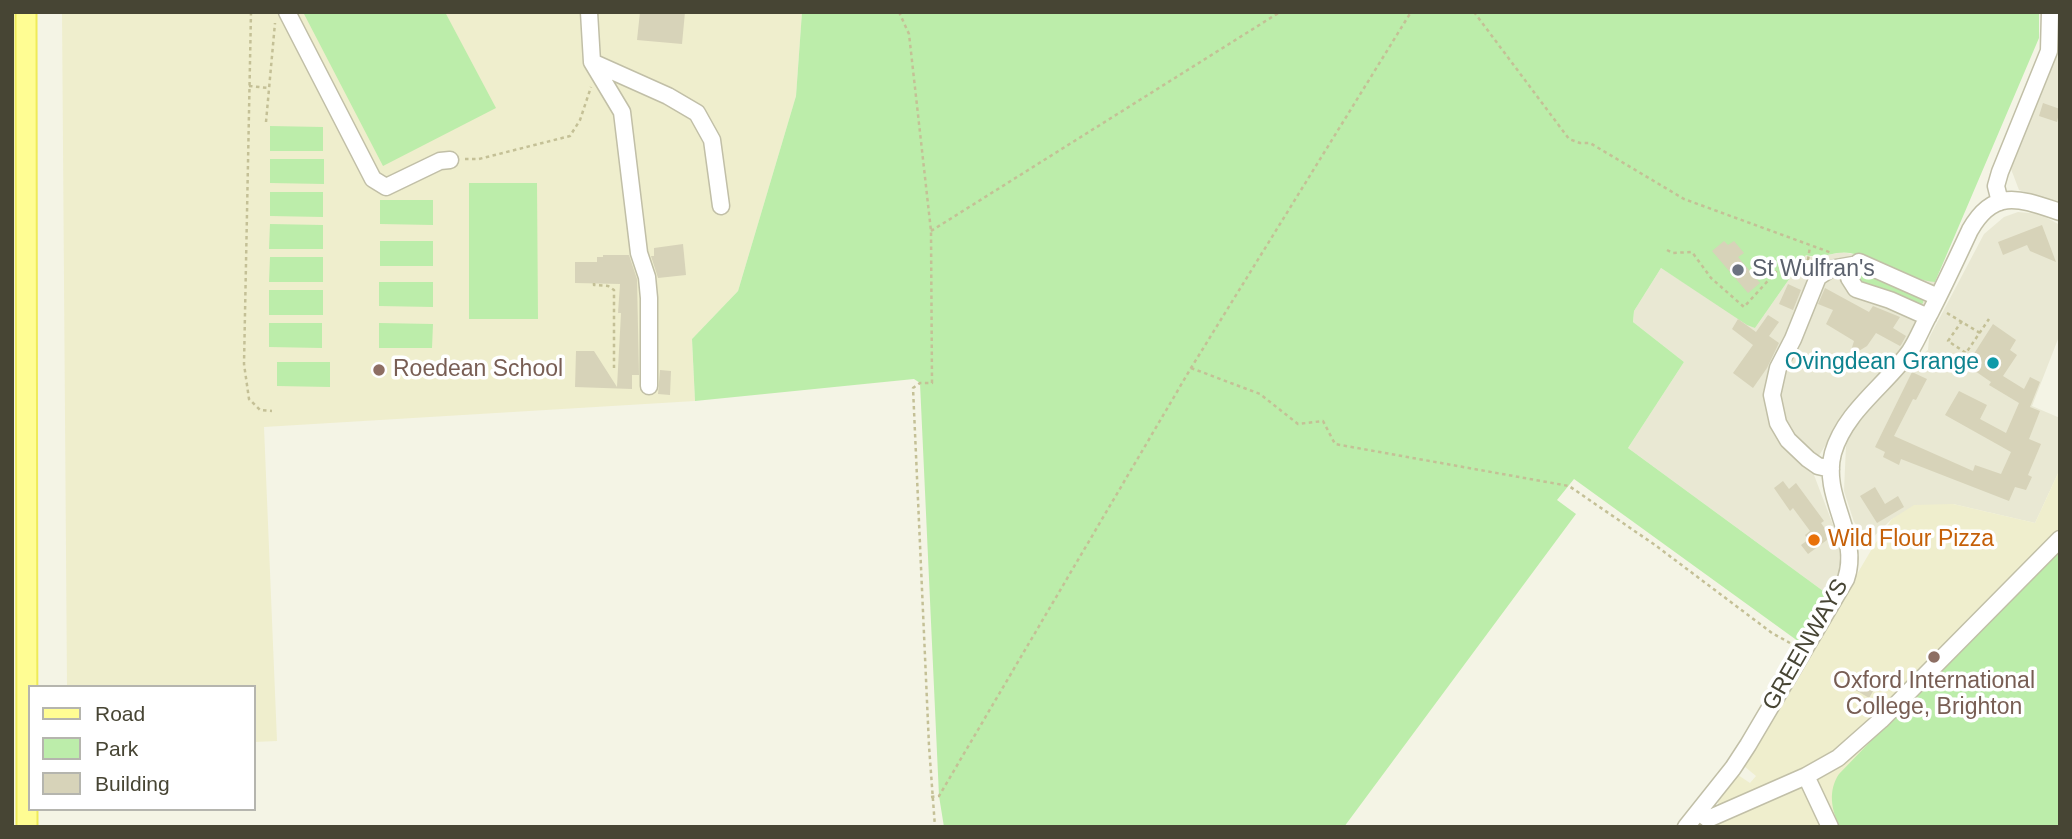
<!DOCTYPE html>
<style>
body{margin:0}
#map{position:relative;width:2072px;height:839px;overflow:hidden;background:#f4f4e5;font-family:Helvetica,sans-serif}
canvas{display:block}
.frame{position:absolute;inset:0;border:14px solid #474534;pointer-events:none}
.legend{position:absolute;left:28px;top:685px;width:228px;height:126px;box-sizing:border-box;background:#fff;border:2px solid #b5b5ae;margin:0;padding:9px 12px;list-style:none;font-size:21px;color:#474534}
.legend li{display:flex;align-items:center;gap:14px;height:35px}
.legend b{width:35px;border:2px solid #b5b5ae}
</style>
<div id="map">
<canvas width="2072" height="839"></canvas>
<div class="frame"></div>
<ul class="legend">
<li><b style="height:9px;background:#fffd93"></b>Road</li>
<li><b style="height:19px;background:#bcedaa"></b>Park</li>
<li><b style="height:19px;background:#d7d3b9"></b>Building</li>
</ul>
</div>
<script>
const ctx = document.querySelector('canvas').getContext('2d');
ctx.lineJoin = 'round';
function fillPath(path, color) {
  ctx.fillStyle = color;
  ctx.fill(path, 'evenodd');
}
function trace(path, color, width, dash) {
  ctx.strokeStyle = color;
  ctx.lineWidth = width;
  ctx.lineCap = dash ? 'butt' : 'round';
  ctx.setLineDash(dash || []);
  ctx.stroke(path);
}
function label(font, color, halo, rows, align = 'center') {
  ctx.font = font + ' Helvetica,sans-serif';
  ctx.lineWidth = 7;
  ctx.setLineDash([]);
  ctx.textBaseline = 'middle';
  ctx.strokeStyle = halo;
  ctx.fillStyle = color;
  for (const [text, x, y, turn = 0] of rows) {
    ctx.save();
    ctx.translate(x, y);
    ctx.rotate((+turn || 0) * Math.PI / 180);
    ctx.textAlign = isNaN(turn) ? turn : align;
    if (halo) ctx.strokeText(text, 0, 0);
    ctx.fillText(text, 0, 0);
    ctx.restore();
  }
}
fillPath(new Path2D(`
 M 2060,45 L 2060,204 L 2019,190 L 2011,169 Z
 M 2018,212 L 2040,214 L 2060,225 L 2060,334 L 2032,406 L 2060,418 L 2060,469 L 2035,523 L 1953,504 L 1892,519 L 1869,541 L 1854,522 L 1844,491 L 1846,446 L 1851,432 L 1905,368 L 1928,350 L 1929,338 L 1984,234 L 2004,217 Z
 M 1842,252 L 1863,256 L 1935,282 L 1940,288 L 1909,348 L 1835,430 L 1815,462 L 1814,475 L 1838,538 L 1843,566 L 1830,596 L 1628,448 L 1684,362 L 1633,322 L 1634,311 L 1661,268 L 1755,328 L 1806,255 L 1815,258 Z`), '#e9e8d3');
fillPath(new Path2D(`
 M 62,12 L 802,12 L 796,96 L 738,291 L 692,339 L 695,401 L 264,427 L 277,741 L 254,742 L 254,687 L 67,687 Z
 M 2060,469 L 2060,827 L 1719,827 L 1718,802 L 1738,775 L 1750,783 L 1756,776 L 1744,766 L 1873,547 L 1892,519 L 1914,505 L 1953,504 L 2035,523 Z`), '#efeecd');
fillPath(new Path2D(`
 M 303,12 L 445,12 L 496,108 L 383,166 Z
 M 802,12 L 2039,12 L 2039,38 L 1935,282 C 1910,280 1877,259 1850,253 C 1835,250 1822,260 1806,255 L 1755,328 L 1747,325 L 1661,268 L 1634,311 L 1633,322 L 1684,362 L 1628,448 L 1830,596 L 1802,644 L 1574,479 L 1557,500 L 1576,514 L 1344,827 L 944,827 L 939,796 L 920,383 L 914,379 L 695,401 L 692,339 L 738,291 L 796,96 Z
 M 270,126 L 323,127 L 323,151 L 270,151 Z
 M 270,159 L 324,159 L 324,184 L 270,183 Z
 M 469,183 L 537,183 L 538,319 L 469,319 Z
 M 270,192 L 323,192 L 323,217 L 270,216 Z
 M 380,200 L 433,200 L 433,225 L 380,224 Z
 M 270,224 L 323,225 L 323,249 L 269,249 Z
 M 380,241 L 433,241 L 433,266 L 380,266 Z
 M 270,257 L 323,257 L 323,282 L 269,282 Z
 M 1862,270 L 1924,296 L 1923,303 L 1919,307 L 1862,286 L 1858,277 Z
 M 379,282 L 433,282 L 433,307 L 379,306 Z
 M 269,290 L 323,290 L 323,315 L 269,315 Z
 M 269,323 L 322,323 L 322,348 L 269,347 Z
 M 379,323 L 433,324 L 432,348 L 379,348 Z
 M 277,362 L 330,362 L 330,387 L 277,386 Z
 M 2060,545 L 2060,827 L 1840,827 C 1831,810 1828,790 1839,774 Z`), '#bcedaa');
fillPath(new Path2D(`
 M 640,12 L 685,12 L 682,44 L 637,40 Z
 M 2043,103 L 2060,109 L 2057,122 L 2039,116 Z
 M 2042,225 L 2056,262 L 2030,251 L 2027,245 L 2003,255 L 1998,242 Z
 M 1724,241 L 1728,245 L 1734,241 L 1744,253 L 1738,257 L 1760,283 L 1748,293 L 1712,251 Z
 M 683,244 L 686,275 L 658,278 L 651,256 L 654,256 L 654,248 Z
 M 603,255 L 629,255 L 637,279 L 639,375 L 632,375 L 632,389 L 575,387 L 576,351 L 594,351 L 617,387 L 621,313 L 618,313 L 620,284 L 575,283 L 575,262 L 597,262 L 597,257 L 603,257 Z
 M 1788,284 L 1801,290 L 1793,310 L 1779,304 Z
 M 1825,288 L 1869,312 L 1873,306 L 1900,317 L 1893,328 L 1906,336 L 1901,345 L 1900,346 L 1876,333 L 1867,346 L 1849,357 L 1854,341 L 1826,324 L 1833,310 L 1818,304 Z
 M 1768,315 L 1779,322 L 1769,336 L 1779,343 L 1767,368 L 1753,388 L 1733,373 L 1753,345 L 1732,329 L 1738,319 L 1756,332 Z
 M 1993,324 L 2016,340 L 2010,350 L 2017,355 L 2003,376 L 2024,389 L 2030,377 L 2040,382 L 2030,407 L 2040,411 L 2029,439 L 2041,444 L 2028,475 L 2032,477 L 2026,490 L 2015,487 L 2009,501 L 1901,459 L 1899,465 L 1883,457 L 1885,452 L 1875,447 L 1912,372 L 1927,379 L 1916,400 L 1913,399 L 1894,436 L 1973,471 L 1975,465 L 2001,474 L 2011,452 L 1945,415 L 1959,391 L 1987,405 L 1980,419 L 2006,433 L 2019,403 L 1989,385 L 1991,382 L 1975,371 L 1978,366 L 1970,360 Z
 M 660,370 L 671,371 L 670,395 L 658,394 Z
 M 1783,481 L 1789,489 L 1796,483 L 1824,521 L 1821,523 L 1831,537 L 1808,554 L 1801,545 L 1808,540 L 1805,535 L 1810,531 L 1793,508 L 1790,511 L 1774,488 Z
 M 1875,487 L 1885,504 L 1898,496 L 1904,507 L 1877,523 L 1860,496 Z
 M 1864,672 L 1879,681 L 1869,698 L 1854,689 Z`), '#d7d3b9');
const minor = new Path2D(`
 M 287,12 L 373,179 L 386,187 L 440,161 L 450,160
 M 589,12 L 592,62 L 622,112 L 639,253 L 647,277 L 649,298 L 649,386
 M 592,62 L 668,96 L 697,113 L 712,140 L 721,206
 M 2000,202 L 1996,186 L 2000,172 L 2049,51 L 2050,12
 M 1928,317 L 1890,300 L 1856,289 L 1849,278 L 1851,269 L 1859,262 L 1938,297
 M 1831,469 L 1818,466 L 1808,459 L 1788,440 L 1778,423 L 1772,395 L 1778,368 L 1793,339 L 1818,277 L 1830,269 L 1853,265
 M 1806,776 L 1830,827
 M 1699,812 L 1708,819 L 1806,776 L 1838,758 L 1881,720 L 2060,539
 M 1686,827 L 1733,768 L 1748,745 L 1846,579 C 1861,535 1821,498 1833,453 C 1845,411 1886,385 1910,351 C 1918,339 1923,325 1930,313 C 1944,286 1957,258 1970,230 C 1994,187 2021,199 2060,212`);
const major = new Path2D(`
 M 26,12 L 27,827`);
trace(minor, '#c1bfa7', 19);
trace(major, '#efeb58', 23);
trace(new Path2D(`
 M 251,12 L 244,364 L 249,399 L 260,410 L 272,411
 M 899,12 L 909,34 L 931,231 L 932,383 L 920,383 L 913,388 L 929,746 L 935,827
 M 1474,12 L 1569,139 L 1580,143 L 1590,143 L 1684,199 L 1832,253
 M 249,86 L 269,88
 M 266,122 L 275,23
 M 465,159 L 479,159 L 570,136 L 580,120 L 591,87
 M 931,231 L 1280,12
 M 1667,250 L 1673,253 L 1692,252 L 1711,278 L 1744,307 L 1785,262 L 1813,260
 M 1808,260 L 1810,246
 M 594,283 L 594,285 L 608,286 L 614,290 L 614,368
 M 1947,313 L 1980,333
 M 1962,321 L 1948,341 L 1966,353 L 1989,319
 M 1191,368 L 1260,394 L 1298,424 L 1323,421 L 1335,444 L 1569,486 L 1655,545 L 1772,633 L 1790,643
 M 931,797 L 939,796 L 1191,368 L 1411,12`), '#c4c096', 2.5, [3.5, 3.5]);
trace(minor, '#fff', 16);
trace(major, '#fffd93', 19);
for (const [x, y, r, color] of [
 [1738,270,7,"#6b7280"],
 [1993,363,7,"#0f9aa8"],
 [379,370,7,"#8d6e63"],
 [1814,540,7,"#e8710a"],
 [1934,657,7,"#8d6e63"]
]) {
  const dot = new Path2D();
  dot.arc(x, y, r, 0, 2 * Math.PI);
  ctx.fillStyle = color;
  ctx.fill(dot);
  trace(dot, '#fff', 2.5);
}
label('23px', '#5b616d', '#fff', [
 ["St Wulfran's",1752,270]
], 'left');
label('23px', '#0d838f', '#fff', [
 ["Ovingdean Grange",1979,363]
], 'right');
label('23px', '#785e54', '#fff', [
 ["Roedean School",393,370],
 ["Oxford International",1934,682,"center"],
 ["College, Brighton",1934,708,"center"]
], 'left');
label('23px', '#c56008', '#fff', [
 ["Wild Flour Pizza",1828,540]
], 'left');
label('23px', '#474534', '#fff', [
 ["GREENWAYS",1806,645,-60]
]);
</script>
